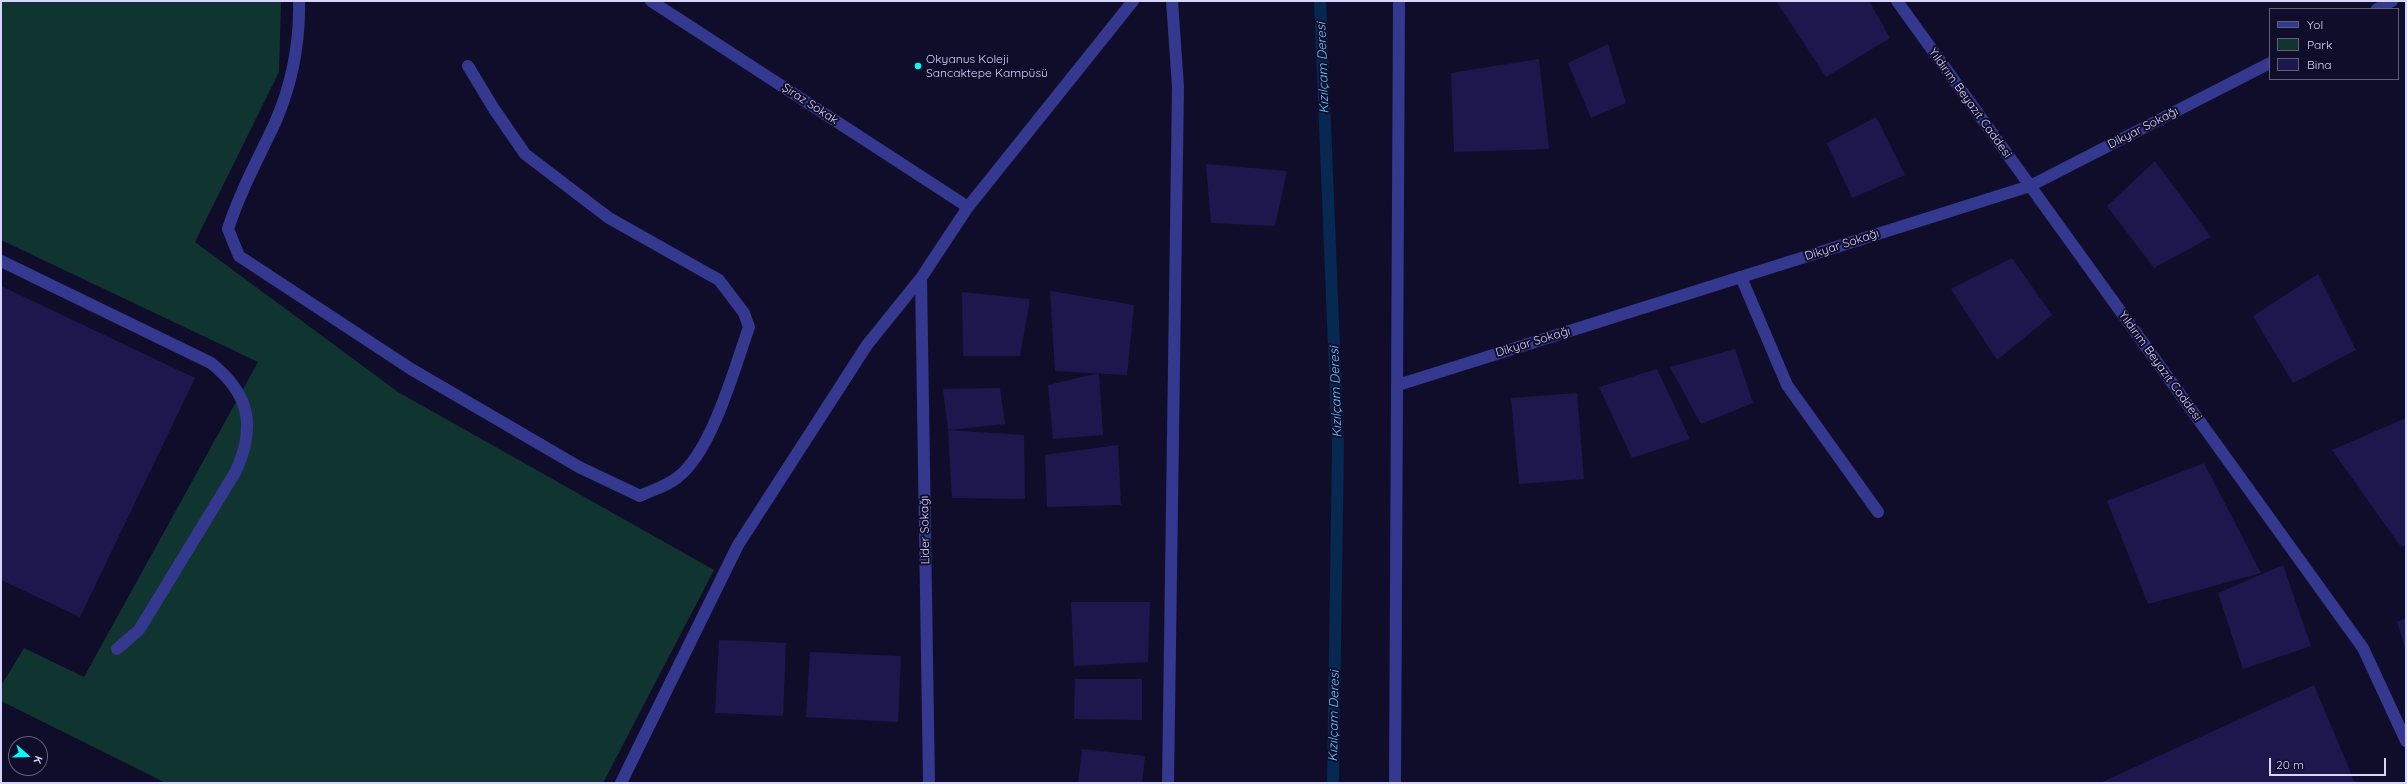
<!DOCTYPE html>
<meta charset="utf-8">
<style>
body{margin:0}
#map{position:relative;width:2407px;height:784px;overflow:hidden;background:#100d2a;font-family:Quicksand,sans-serif}
canvas{display:block}
.frame{position:absolute;inset:0;border:2px solid #d8d6ff;pointer-events:none}
.legend{position:absolute;left:2269px;top:8px;width:130px;height:72px;box-sizing:border-box;background:#100d2a;border:1px solid #605d7f;margin:0;padding:5px 7px;list-style:none;font-size:12px;color:#d8d6ff}
.legend li{display:flex;align-items:center;gap:8px;height:20px}
.legend b{width:20px;border:1px solid #605d7f}
.north{position:absolute;left:8px;top:736px;width:40px;height:40px;box-sizing:border-box;background:#100d2a;border:1px solid #605d7f;border-radius:50%;rotate:110deg;font-size:11px;font-weight:700;line-height:16px;text-align:center;color:#d8d6ff}
.north::after{content:'';display:block;margin:auto;width:14px;height:18px;background:#02fbff;clip-path:polygon(50% 0,100% 100%,50% 72%,0 100%)}
.scale{position:absolute;left:2269px;top:758px;width:117px;height:18px;box-sizing:border-box;border:2px solid #d8d6ff;border-top:0;padding-left:5px;font-size:12px;line-height:14px;white-space:nowrap;color:#d8d6ff;-webkit-text-stroke:3px #100d2a;paint-order:stroke}
</style>
<div id="map">
<canvas width="2407" height="784"></canvas>
<div class="frame"></div>
<ul class="legend">
<li><b style="height:5px;background:#34388e"></b>Yol</li>
<li><b style="height:11px;background:#103530"></b>Park</li>
<li><b style="height:11px;background:#1e174d"></b>Bina</li>
</ul>
<div class="north">K</div>
<div class="scale">20 m</div>
</div>
<script>
const ctx = document.querySelector('canvas').getContext('2d');
ctx.lineJoin = 'round';
function fillPath(path, color) {
  ctx.fillStyle = color;
  ctx.fill(path, 'evenodd');
}
function trace(path, color, width, dash) {
  ctx.strokeStyle = color;
  ctx.lineWidth = width;
  ctx.lineCap = dash ? 'butt' : 'round';
  ctx.setLineDash(dash || []);
  ctx.stroke(path);
}
function label(font, color, halo, rows, align = 'center') {
  ctx.font = font + ' Quicksand,sans-serif';
  ctx.lineWidth = 4;
  ctx.setLineDash([]);
  ctx.textBaseline = 'middle';
  ctx.strokeStyle = halo;
  ctx.fillStyle = color;
  for (const [text, x, y, turn = 0] of rows) {
    ctx.save();
    ctx.translate(x, y);
    ctx.rotate((+turn || 0) * Math.PI / 180);
    ctx.textAlign = isNaN(turn) ? turn : align;
    if (halo) ctx.strokeText(text, 0, 0);
    ctx.fillText(text, 0, 0);
    ctx.restore();
  }
}
fillPath(new Path2D(`
 M 1,1 L 281,1 L 279,72 L 195,242 L 398,392 L 714,570 L 603,783 L 166,783 L 1,701 L 1,686 L 24,648 L 84,677 L 258,362 L 1,240 Z`), '#103530');
trace(new Path2D(`
 M 1320,1 L 1338,445 L 1333,783`), '#072850', 12);
fillPath(new Path2D(`
 M 1776,1 L 1869,1 L 1890,38 L 1826,77 Z
 M 1608,44 L 1626,103 L 1591,118 L 1568,63 Z
 M 1539,59 L 1549,149 L 1454,152 L 1451,73 Z
 M 1876,117 L 1905,175 L 1852,198 L 1827,143 Z
 M 2155,161 L 2211,237 L 2154,268 L 2107,206 Z
 M 1206,164 L 1287,171 L 1275,226 L 1211,223 Z
 M 2012,258 L 2052,315 L 1997,360 L 1951,289 Z
 M 2318,274 L 2356,350 L 2293,383 L 2253,316 Z
 M 1,286 L 195,378 L 80,617 L 1,580 Z
 M 1050,291 L 1134,305 L 1127,375 L 1055,371 Z
 M 962,292 L 1030,299 L 1020,356 L 963,356 Z
 M 1735,349 L 1753,403 L 1701,424 L 1670,367 Z
 M 1657,369 L 1690,439 L 1632,458 L 1599,387 Z
 M 1099,373 L 1103,435 L 1053,439 L 1048,385 Z
 M 1000,388 L 1005,424 L 948,430 L 1024,435 L 1025,499 L 952,498 L 948,430 L 943,389 Z
 M 1577,393 L 1584,479 L 1519,484 L 1511,398 Z
 M 2406,418 L 2406,545 L 2401,547 L 2332,450 Z
 M 1118,445 L 1121,505 L 1047,507 L 1045,455 Z
 M 2204,463 L 2261,573 L 2148,604 L 2107,501 Z
 M 2283,565 L 2311,646 L 2243,669 L 2218,593 Z
 M 1071,602 L 1150,602 L 1148,662 L 1074,666 Z
 M 2406,618 L 2406,651 L 2397,622 Z
 M 719,640 L 786,643 L 783,716 L 715,713 Z
 M 810,652 L 901,656 L 898,722 L 806,717 Z
 M 1075,679 L 1142,679 L 1142,720 L 1074,719 Z
 M 2314,685 L 2355,783 L 2100,783 Z
 M 1082,749 L 1145,756 L 1142,783 L 1078,783 Z`), '#1e174d');
trace(new Path2D(`
 M 299,1 C 300,43 292,84 275,123 C 258,159 240,192 228,229 L 239,256 L 411,369 L 579,467 L 640,496 C 652,490 668,486 678,477 C 712,451 735,367 749,327 L 744,313 L 719,280 L 609,218 L 525,154 L 494,109 L 468,66
 M 1,261 L 211,363 C 250,394 256,427 236,471 L 139,630 L 117,649
 M 1741,277 L 1787,385 L 1878,512`), '#34388e', 12);
trace(new Path2D(`
 M 651,1 L 968,207
 M 1897,1 L 2363,648 L 2406,741
 M 2377,9 L 2392,1
 M 921,278 L 929,783
 M 1398,385 L 2030,186 L 2270,63
 M 621,783 L 738,545 L 867,345 L 921,278 L 968,207 L 1133,1
 M 1168,783 L 1178,87 L 1172,1
 M 1395,783 L 1399,1`), '#34388e', 12);
for (const [x, y, r, color] of [
 [918,66,4,"#02fbff"]
]) {
  const dot = new Path2D();
  dot.arc(x, y, r, 0, 2 * Math.PI);
  ctx.fillStyle = color;
  ctx.fill(dot);
  trace(dot, '#100d2a', 1.5);
}
label('12px', '#d8d6ff', '#100d2a', [
 ["Okyanus Koleji",926,59],
 ["Sancaktepe Kampüsü",926,73]
], 'left');
label('12px', '#d8d6ff', '#100d2a', [
 ["Yıldırım Beyazıt Caddesi",1970,103,54],
 ["Şiraz Sokak",810,104,33],
 ["Dikyar Sokağı",2143,128,-27],
 ["Dikyar Sokağı",1842,245,-18],
 ["Dikyar Sokağı",1533,342,-17],
 ["Yıldırım Beyazıt Caddesi",2160,366,54],
 ["Lider Sokağı",925,530,-91]
]);
label('italic 13px', '#64c4ff', '#100d2a', [
 ["Kızılçam Deresi",1323,68,-92],
 ["Kızılçam Deresi",1336,392,-92],
 ["Kızılçam Deresi",1334,716,-89]
]);
</script>
